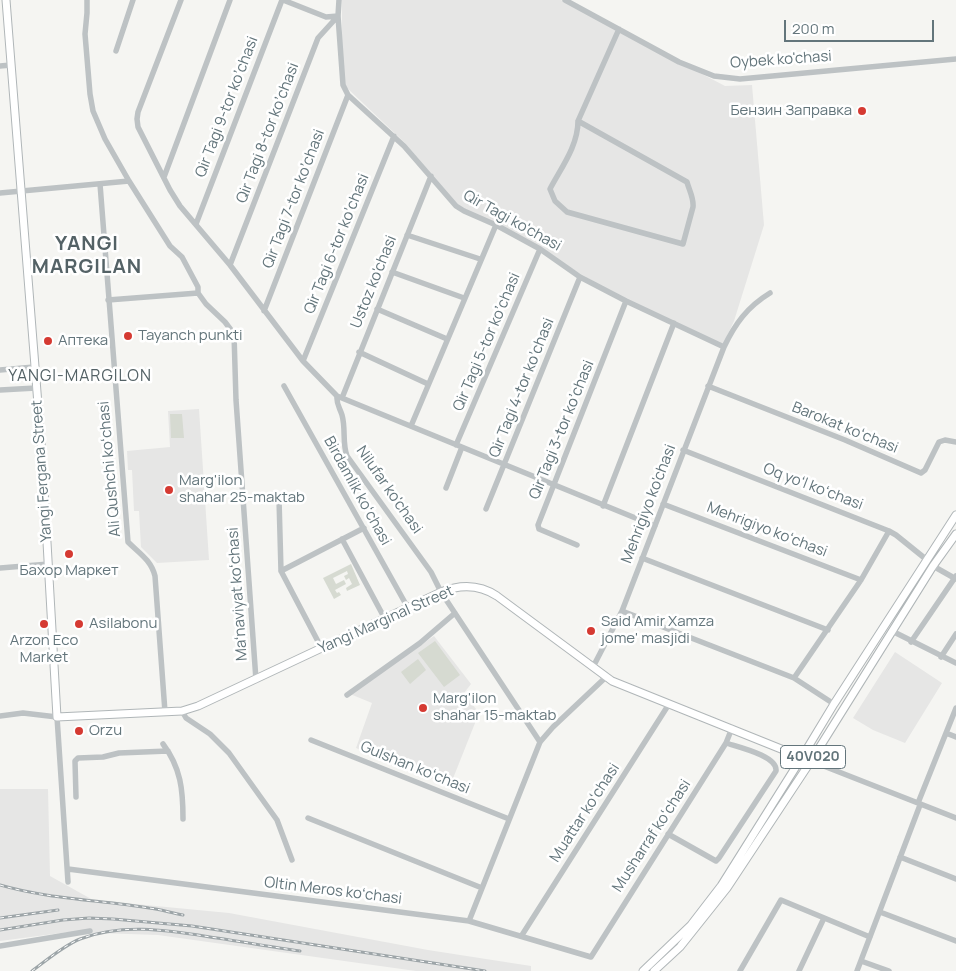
<!DOCTYPE html>
<meta charset="utf-8">
<style>
body{margin:0}
#map{position:relative;width:956px;height:971px;overflow:hidden;background:#f5f5f2;font-family:Manrope,sans-serif}
canvas{display:block}
.scale{position:absolute;left:784px;top:20px;width:150px;height:22px;box-sizing:border-box;border:2px solid #63757b;border-top:0;padding-left:6px;font-size:15px;line-height:18px;white-space:nowrap;color:#63757b;-webkit-text-stroke:4px #fff;paint-order:stroke}
</style>
<div id="map">
<canvas width="956" height="971"></canvas>
<div class="scale">200 m</div>
</div>
<script>
const ctx = document.querySelector('canvas').getContext('2d');
ctx.lineJoin = 'round';
function fillPath(path, color) {
  ctx.fillStyle = color;
  ctx.fill(path, 'evenodd');
}
function trace(path, color, width, dash) {
  ctx.strokeStyle = color;
  ctx.lineWidth = width;
  ctx.lineCap = dash ? 'butt' : 'round';
  ctx.setLineDash(dash || []);
  ctx.stroke(path);
}
function label(font, color, halo, rows, align = 'center') {
  ctx.font = font + ' Manrope,sans-serif';
  ctx.lineWidth = 5;
  ctx.setLineDash([]);
  ctx.textBaseline = 'middle';
  ctx.strokeStyle = halo;
  ctx.fillStyle = color;
  for (const [text, x, y, turn = 0] of rows) {
    ctx.save();
    ctx.translate(x, y);
    ctx.rotate((+turn || 0) * Math.PI / 180);
    ctx.textAlign = isNaN(turn) ? turn : align;
    if (halo) ctx.strokeText(text, 0, 0);
    ctx.fillText(text, 0, 0);
    ctx.restore();
  }
}
fillPath(new Path2D(`
 M 342,0 L 561,0 L 725,86 L 752,85 L 764,225 L 734,321 L 723,345 L 625,300 L 496,224 L 457,205 L 405,143 L 345,86 L 342,61 Z
 M 199,409 L 209,560 L 157,563 L 141,547 L 139,511 L 134,511 L 132,470 L 128,470 L 127,451 L 170,447 L 168,411 Z
 M 434,636 L 471,684 L 464,693 L 479,713 L 450,786 L 356,748 L 372,703 L 350,694 Z
 M 895,652 L 942,683 L 905,743 L 873,730 L 853,718 Z
 M 0,789 L 48,789 L 50,876 L 93,900 L 229,913 L 428,950 L 531,966 L 531,971 L 416,971 L 158,935 L 69,932 L 0,941 Z`), '#e6e6e5');
fillPath(new Path2D(`
 M 170,414 L 182,414 L 184,438 L 171,438 Z
 M 351,564 L 360,585 L 347,591 L 346,588 L 352,584 L 349,578 L 346,580 L 344,576 L 348,574 L 347,571 L 333,578 L 336,584 L 344,580 L 346,584 L 335,590 L 337,593 L 339,592 L 341,595 L 334,599 L 323,578 Z
 M 435,641 L 460,675 L 444,687 L 418,653 Z
 M 418,659 L 426,670 L 410,684 L 401,672 Z`), '#d6dad1');
const major = new Path2D(`
 M 6,0 L 42,455 L 57,717 L 182,711 L 198,706 L 441,592 C 461,584 479,584 497,596 L 612,681 L 811,761
 M 643,971 L 691,925 L 721,886 L 802,757 L 834,704 L 956,515
 M 654,971 L 680,947 L 727,888 L 811,761 L 933,566 L 956,534`);
trace(major, '#b0b6b8', 9);
trace(new Path2D(`
 M 87,0 L 87,13 L 85,34 L 90,94 L 93,111 L 105,139 L 129,181 L 170,246 L 182,257 L 198,287 L 198,293 L 206,304 L 225,322 L 234,334 L 236,400 L 256,680
 M 181,0 L 138,112 L 137,119 L 138,127 L 170,190 L 180,206 L 230,265 L 303,361 L 337,396 L 655,526
 M 283,0 L 326,17 L 338,16
 M 339,0 L 338,16 L 343,85 L 348,95 L 404,146 L 456,206 L 464,211 L 496,225 L 540,249 L 580,277 L 626,301 L 724,347
 M 565,0 L 679,62 L 714,76 L 740,79 L 956,59
 M 116,51 L 133,0
 M 0,66 L 11,65
 M 578,121 L 687,182 C 689,190 694,198 693,207 L 683,244 L 567,212 L 555,201 L 550,189 C 561,168 578,146 578,121 L 619,29
 M 164,177 L 230,0
 M 100,184 L 128,542 C 139,553 151,560 155,576 L 165,712
 M 0,193 L 129,181
 M 196,224 L 282,0
 M 407,235 L 480,259
 M 230,265 L 318,38 L 338,16
 M 392,272 L 464,298
 M 108,300 L 198,293
 M 377,309 L 447,339
 M 264,311 L 348,95
 M 359,352 L 428,384
 M 303,361 L 394,136
 M 0,370 L 34,367
 M 284,386 L 408,608
 M 708,386 L 845,440 L 921,473 L 925,470 L 939,442 L 945,440 L 956,442
 M 0,390 L 36,388
 M 337,396 C 336,404 340,408 342,415 C 346,429 342,443 347,456 L 431,572 L 441,592 L 540,742
 M 342,398 L 431,176
 M 411,426 L 496,225
 M 456,445 L 540,249
 M 683,450 L 889,531 L 896,535 L 927,560
 M 446,488 L 462,447
 M 279,499 L 281,571
 M 663,504 L 861,580
 M 603,506 L 674,323
 M 486,509 L 580,277
 M 342,539 L 385,619
 M 577,545 L 539,529 L 538,525 L 626,301
 M 642,558 L 828,630
 M 933,566 L 956,579
 M 0,568 L 49,564
 M 622,611 L 794,678 L 834,704
 M 892,631 L 956,663
 M 911,642 L 956,576
 M 322,649 L 281,571 L 364,528
 M 941,657 L 956,634
 M 593,667 L 622,611 L 724,347 C 735,324 747,307 770,293
 M 794,678 L 861,580 L 889,531
 M 347,695 L 420,643 L 455,613
 M 182,711 L 186,718 L 210,734 L 229,753 L 277,820 L 292,860
 M 0,716 L 23,713 L 57,717 L 68,882
 M 946,733 L 956,737
 M 311,740 L 509,819
 M 163,744 C 181,768 183,790 183,819
 M 811,761 L 956,818
 M 76,797 L 75,761 L 78,758 L 103,757 L 119,753 L 168,751
 M 918,803 L 956,708
 M 308,818 L 482,888
 M 668,834 L 716,861 L 719,858 L 776,771 C 778,756 738,747 726,743
 M 900,857 L 956,879
 M 68,869 L 469,921 L 591,957 L 726,743 L 732,728
 M 880,912 L 956,941
 M 469,921 L 540,742 L 553,727 L 606,677
 M 522,935 L 669,704
 M 0,946 L 90,931
 M 861,961 L 889,971
 M 740,971 L 781,900 L 870,937
 M 799,971 L 824,918
 M 857,971 L 920,805`), '#bdc2c4', 5.5);
trace(major, '#fff', 7);
const rail = new Path2D(`
 M 0,885 C 48,899 99,900 149,908 C 160,909 171,913 183,915
 M 0,918 L 58,910
 M 0,930 L 63,920 L 89,918 L 113,919 L 192,926 L 485,971
 M 32,971 C 47,960 63,946 80,939 C 125,922 171,931 217,938 C 244,942 272,947 300,951`);
trace(rail, '#9da5a8', 3);
trace(rail, '#fff', 1, [4]);
for (const [x, y, r, color] of [
 [862,111,5,"#d53a32"],
 [128,336,5,"#d53a32"],
 [48,341,5,"#d53a32"],
 [169,490,5,"#d53a32"],
 [69,554,5,"#d53a32"],
 [44,624,5,"#d53a32"],
 [79,624,5,"#d53a32"],
 [591,631,5,"#d53a32"],
 [423,708,5,"#d53a32"],
 [79,731,5,"#d53a32"]
]) {
  const dot = new Path2D();
  dot.arc(x, y, r, 0, 2 * Math.PI);
  ctx.fillStyle = color;
  ctx.fill(dot);
  trace(dot, '#fff', 2);
}
for (const [x, y, w] of [
 [813,757,65]
]) {
  const box = new Path2D();
  box.roundRect(x - w / 2, y - 11.5, w, 23, 4);
  ctx.fillStyle = '#fff';
  ctx.fill(box);
  trace(box, '#63757b', 1);
}
label('bold 14px', '#63757b', null, [
 ["40V020",813,757]
]);
label('15px', '#63757b', '#fff', [
 ["Oybek ko'chasi",781,60,-4],
 ["Qir Tagi 9-tor koʼchasi",227,107,-69],
 ["Qir Tagi 8-tor koʼchasi",268,133,-69],
 ["Qir Tagi 7-tor koʼchasi",294,199,-69],
 ["Qir Tagi ko'chasi",512,221,29],
 ["Qir Tagi 6-tor koʼchasi",337,244,-68],
 ["Ustoz ko'chasi",374,282,-68],
 ["Qir Tagi 5-tor koʼchasi",487,342,-67],
 ["Qir Tagi 4-tor koʼchasi",522,388,-68],
 ["Barokat koʻchasi",845,428,22],
 ["Qir Tagi 3-tor koʼchasi",562,430,-68],
 ["Ali Qushchi koʻchasi",110,469,-95],
 ["Yangi Fergana Street",42,471,-94],
 ["Oq yoʻl koʻchasi",813,487,21],
 ["Nilufar ko'chasi",389,490,55],
 ["Birdamlik koʻchasi",357,491,61],
 ["Mehrigiyo ko'chasi",649,504,-69],
 ["Mehrigiyo koʻchasi",767,530,21],
 ["Maʻnaviyat koʻchasi",238,594,-94],
 ["Yangi Marginal Street",386,620,-24],
 ["Gulshan koʻchasi",415,768,22],
 ["Muattar koʻchasi",585,813,-57],
 ["Musharraf koʻchasi",652,836,-57],
 ["Oltin Meros koʻchasi",333,891,7]
]);
label('15px', '#63757b', '#fff', [
 ["Бензин Заправка",852,111,"right"],
 ["Tayanch punkti",138,336],
 ["Аптека",58,341],
 ["Marg'ilon",179,481],
 ["shahar 25-maktab",179,498],
 ["Бахор Маркет",69,571,"center"],
 ["Said Amir Xamza",601,622],
 ["jome' masjidi",601,639],
 ["Asilabonu",89,624],
 ["Arzon Eco",44,641,"center"],
 ["Market",44,658,"center"],
 ["Marg'ilon",433,699],
 ["shahar 15-maktab",433,716],
 ["Orzu",89,731]
], 'left');
ctx.letterSpacing = '1px';
label('16px', '#546266', '#fff', [
 ["YANGI-MARGILON",80,377]
]);
ctx.letterSpacing = '0px';
ctx.letterSpacing = '1px';
label('bold 20px', '#546266', '#fff', [
 ["YANGI",87,244],
 ["MARGILAN",87,267]
]);
ctx.letterSpacing = '0px';
</script>
